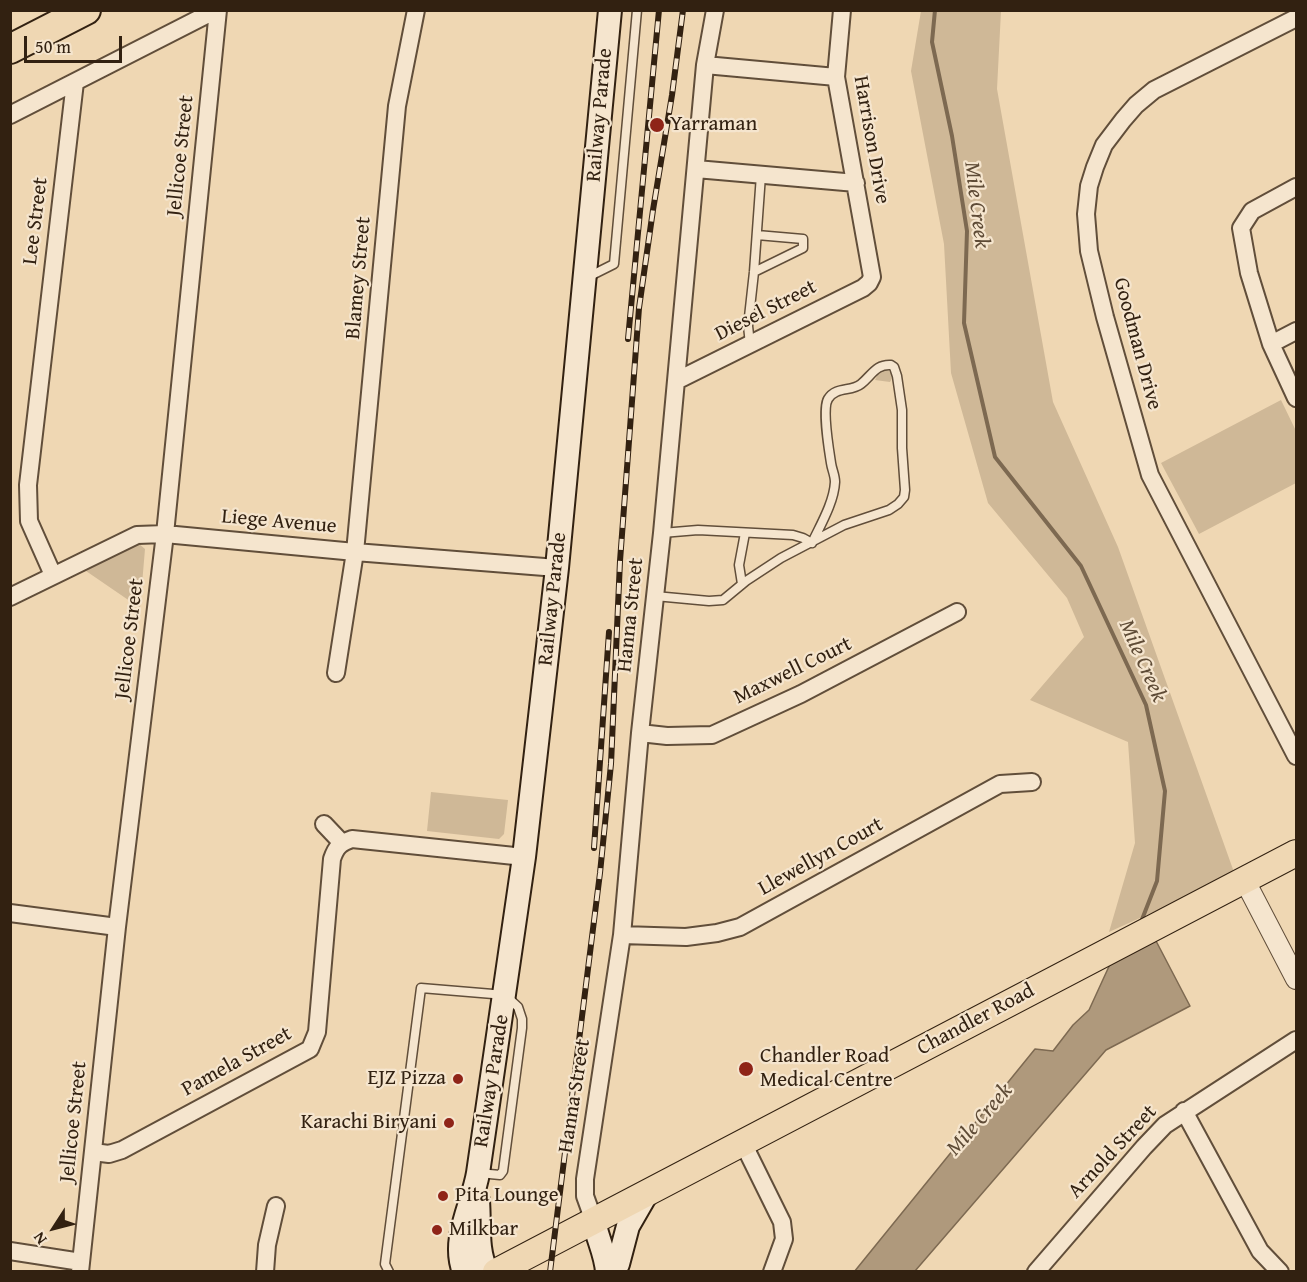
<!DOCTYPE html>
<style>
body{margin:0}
#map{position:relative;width:1307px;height:1282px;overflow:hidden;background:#efd7b3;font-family:"Gentium Book Plus",serif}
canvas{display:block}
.frame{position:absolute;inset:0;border:12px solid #322111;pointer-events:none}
.north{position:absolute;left:24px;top:1198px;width:60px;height:60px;-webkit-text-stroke:4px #f5e5ce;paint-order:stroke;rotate:234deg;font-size:16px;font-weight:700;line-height:24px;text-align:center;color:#322111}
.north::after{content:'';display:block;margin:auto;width:21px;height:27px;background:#322111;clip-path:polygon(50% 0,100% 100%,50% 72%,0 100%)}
.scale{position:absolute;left:24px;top:36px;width:98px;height:27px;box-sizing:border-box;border:3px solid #322111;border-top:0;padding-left:8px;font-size:18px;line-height:21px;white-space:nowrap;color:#322111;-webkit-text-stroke:4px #f5e5ce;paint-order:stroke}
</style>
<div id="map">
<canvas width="1307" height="1282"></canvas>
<div class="frame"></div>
<div class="north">N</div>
<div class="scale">50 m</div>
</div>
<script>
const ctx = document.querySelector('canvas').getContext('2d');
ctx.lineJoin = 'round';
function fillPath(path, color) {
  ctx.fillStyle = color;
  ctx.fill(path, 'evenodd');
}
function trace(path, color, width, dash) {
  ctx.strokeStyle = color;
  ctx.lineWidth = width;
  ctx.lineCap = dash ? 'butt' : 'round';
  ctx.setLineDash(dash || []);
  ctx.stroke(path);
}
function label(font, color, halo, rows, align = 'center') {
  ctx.font = font + ' "Gentium Book Plus",serif';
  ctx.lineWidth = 4.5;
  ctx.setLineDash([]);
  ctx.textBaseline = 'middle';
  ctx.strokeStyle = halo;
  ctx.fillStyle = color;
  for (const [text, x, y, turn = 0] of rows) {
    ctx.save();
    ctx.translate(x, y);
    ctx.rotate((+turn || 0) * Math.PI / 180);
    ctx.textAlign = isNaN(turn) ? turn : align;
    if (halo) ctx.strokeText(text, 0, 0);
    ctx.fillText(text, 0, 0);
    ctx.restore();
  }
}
fillPath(new Path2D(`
 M 921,11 L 1001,11 L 997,89 L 1053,402 L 1118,547 L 1235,875 L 1109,932 L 1135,843 L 1128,742 L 1030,700 L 1084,637 L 1067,598 L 988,503 L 951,373 L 944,244 L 911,71 Z
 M 885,370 L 889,371 C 892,374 893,378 890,382 L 875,380 L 878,374 Z
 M 1281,400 L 1296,431 L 1296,483 L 1199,534 L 1161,463 Z
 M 138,543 L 145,549 L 140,608 L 86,571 Z
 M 431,792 L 508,800 L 504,834 L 499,839 L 427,831 Z`), '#cfb897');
const water = new Path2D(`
 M 1155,939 L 1190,1006 L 1106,1050 L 915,1271 L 854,1272 L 1035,1049 L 1053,1051 L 1073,1025 L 1089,1010 L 1111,962 Z`);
fillPath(water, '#af997c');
trace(water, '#7d6951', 1.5);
trace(new Path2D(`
 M 935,10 L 932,42 L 952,136 L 967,231 L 964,323 L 995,457 L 1081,566 L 1146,705 L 1165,791 L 1157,881 L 1141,922`), '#7d6951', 4);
const service = new Path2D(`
 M 754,272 L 803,248 L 803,239 L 757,235
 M 588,277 L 614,264 L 637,10
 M 750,344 L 748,326 L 754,272 L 761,175
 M 662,533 L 698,530 L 793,535 L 803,538 L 812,543
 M 742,584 L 739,565 L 745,533
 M 655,596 L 709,601 L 723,600 L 746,581 L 781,558 L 844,525 L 889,510 L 898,504 L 904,497 L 905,490 L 902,448 L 902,410 L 897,376 L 894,367 L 891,365 C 876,364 872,375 861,384 C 851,392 836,386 828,399 C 822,409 829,450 831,463 C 832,470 835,475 835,482 C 834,502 821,524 812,543
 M 389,1272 L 385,1264 L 421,988 L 505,995 L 518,1007 L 522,1019 L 522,1028 L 503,1171 L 500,1175 L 479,1173`);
const minor = new Path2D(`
 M 1296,18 L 1154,90 L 1136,105 L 1123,120 L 1104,145 L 1095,167 L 1089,186 L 1086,214 L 1089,251 L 1105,317 L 1150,475 L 1296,756
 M 705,65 L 836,77
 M 10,115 L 216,10
 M 696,169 L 856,183
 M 1296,187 L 1252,211 L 1241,228 L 1249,273 L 1271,344 L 1296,398
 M 1271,344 L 1296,331
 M 676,381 L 863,288 L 869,283 L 872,277 L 836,77 L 842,10
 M 53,575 L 29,521 L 28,485 L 75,82
 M 10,597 L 137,535 L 165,534 L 355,552 L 557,568
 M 336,673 L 355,552 L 397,106 L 416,10
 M 640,733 L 667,736 L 712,735 L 801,694 L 957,612
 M 324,824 L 342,843
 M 10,913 L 117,927
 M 622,935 L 686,937 L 717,933 L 740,927 L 1000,784 L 1032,782
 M 1184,1111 L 1260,1251 L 1280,1272
 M 743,1143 L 782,1222 L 784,1239 L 772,1272
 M 93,1152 L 109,1154 L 122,1150 L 310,1049 L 317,1032 L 332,859 C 336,847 340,843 352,839 L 524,857
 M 594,1221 L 585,1196 L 585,1179 L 622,935 L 640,733 L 662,533 L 705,65 L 715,10
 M 10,1251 L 81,1262
 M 80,1272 L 117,927 L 165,534 L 218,10
 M 265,1272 L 267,1245 L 276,1206
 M 1036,1272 L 1144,1147 L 1165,1125 L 1296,1040`);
const tertiary = new Path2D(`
 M 1245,881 L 1296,979`);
const secondary = new Path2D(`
 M 478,1201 C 480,1225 476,1249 487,1272
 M 594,1221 C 597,1238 606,1254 607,1272
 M 618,1264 L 628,1226 L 647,1193
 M 464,1272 C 451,1239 473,1204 478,1173 L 524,857 L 557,568 L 610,10`);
const primary = new Path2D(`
 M 496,1272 L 1296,853`);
const motorway = new Path2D(`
 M 10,49 L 86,10`);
trace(service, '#614e3a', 11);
trace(minor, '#614e3a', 20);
trace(tertiary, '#614e3a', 22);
trace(secondary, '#322111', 26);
trace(primary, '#322111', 28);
trace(motorway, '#322111', 32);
trace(service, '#f5e5ce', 8);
trace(minor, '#f5e5ce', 16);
trace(tertiary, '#f5e5ce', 20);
trace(secondary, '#f5e5ce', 22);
trace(primary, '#efd7b3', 26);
trace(motorway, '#efd7b3', 28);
const rail = new Path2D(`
 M 628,339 L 659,10
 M 594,848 L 609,632
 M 550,1272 L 600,873 L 611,764 L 620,561 L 639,308 L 653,210 L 672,95 L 683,10`);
trace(rail, '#322111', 6);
trace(rail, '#f5e5ce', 4, [11]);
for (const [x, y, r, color] of [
 [657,125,8,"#8f2418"],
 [746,1069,8,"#8f2418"],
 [458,1079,6,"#8f2418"],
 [449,1123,6,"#8f2418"],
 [443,1196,6,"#8f2418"],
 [437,1230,6,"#8f2418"]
]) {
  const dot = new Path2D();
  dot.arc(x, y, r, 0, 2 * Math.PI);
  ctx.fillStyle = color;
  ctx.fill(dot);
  trace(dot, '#f5e5ce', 2);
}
label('21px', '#322111', '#f5e5ce', [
 ["Railway Parade",600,115,-85],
 ["Harrison Drive",871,140,80],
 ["Jellicoe Street",181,156,-84],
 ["Lee Street",36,221,-83],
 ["Blamey Street",359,278,-85],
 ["Diesel Street",766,311,-27],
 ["Goodman Drive",1137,344,75],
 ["Liege Avenue",279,522,5],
 ["Railway Parade",553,599,-84],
 ["Hanna Street",631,615,-84],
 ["Jellicoe Street",130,639,-83],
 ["Maxwell Court",793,671,-26],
 ["Llewellyn Court",821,857,-29],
 ["Chandler Road",976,1020,-28],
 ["Pamela Street",237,1062,-29],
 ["Railway Parade",492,1081,-81],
 ["Hanna Street",575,1096,-81],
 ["Jellicoe Street",74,1122,-84],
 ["Arnold Street",1113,1152,-47]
]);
label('21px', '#322111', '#f5e5ce', [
 ["Yarraman",670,125],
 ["Chandler Road",760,1057],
 ["Medical Centre",760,1081],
 ["EJZ Pizza",446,1079,"right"],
 ["Karachi Biryani",437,1123,"right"],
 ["Pita Lounge",455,1196],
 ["Milkbar",449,1230]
], 'left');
label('italic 22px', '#5e4b36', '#f5e5ce', [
 ["Mile Creek",976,205,83],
 ["Mile Creek",1142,661,66],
 ["Mile Creek",980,1120,-49]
]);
</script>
